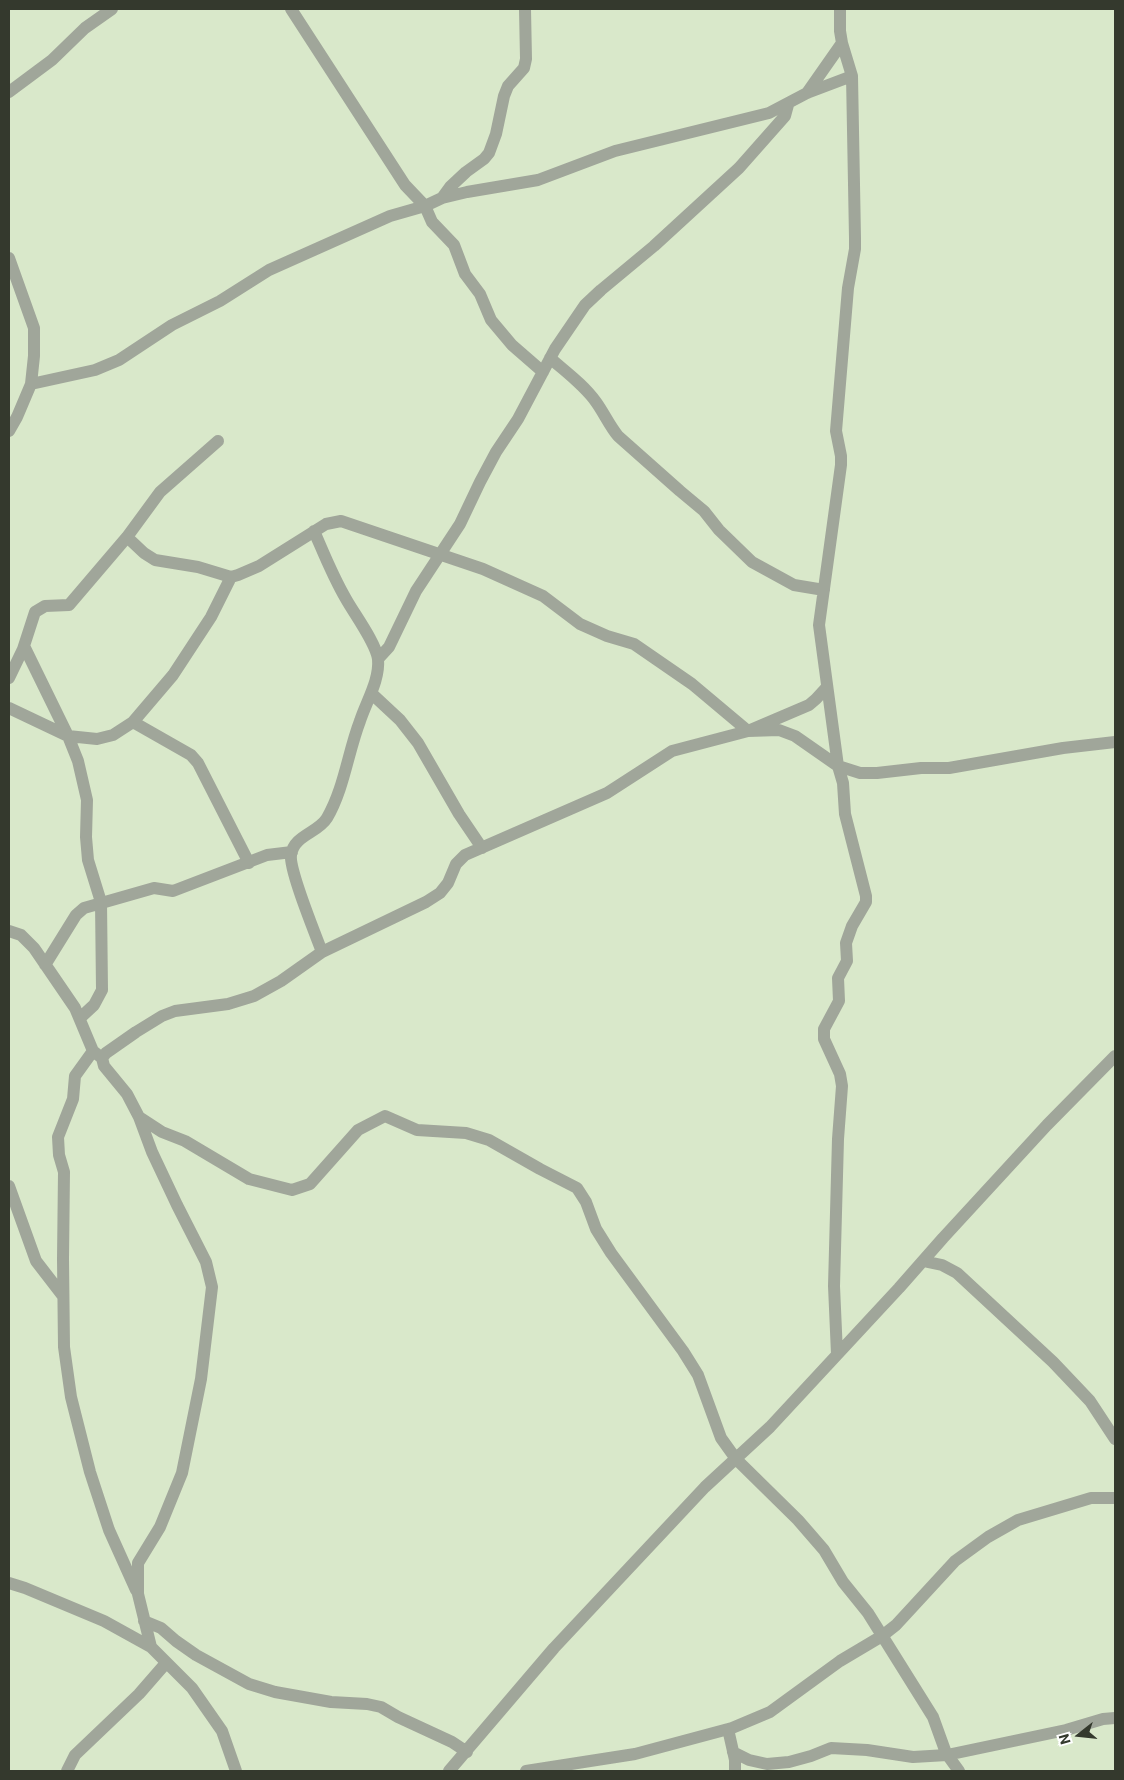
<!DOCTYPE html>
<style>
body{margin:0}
#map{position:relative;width:1124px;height:1780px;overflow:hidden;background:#d9e8ca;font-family:Roboto,sans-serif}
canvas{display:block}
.frame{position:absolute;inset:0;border:10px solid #34392d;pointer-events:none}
.north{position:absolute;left:1054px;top:1710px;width:50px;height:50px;-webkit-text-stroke:4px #fff;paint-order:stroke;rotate:254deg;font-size:14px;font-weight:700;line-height:20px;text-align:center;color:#34392d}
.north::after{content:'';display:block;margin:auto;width:18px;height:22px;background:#34392d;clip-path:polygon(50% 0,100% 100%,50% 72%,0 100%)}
</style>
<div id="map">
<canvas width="1124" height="1780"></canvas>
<div class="frame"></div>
<div class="north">N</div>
</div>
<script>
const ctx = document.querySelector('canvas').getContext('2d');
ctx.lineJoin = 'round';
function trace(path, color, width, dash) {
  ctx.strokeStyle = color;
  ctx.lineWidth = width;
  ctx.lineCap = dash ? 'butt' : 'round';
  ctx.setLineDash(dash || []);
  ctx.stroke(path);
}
trace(new Path2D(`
 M 291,9 L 405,185 L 425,206 L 432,222 L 454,245 L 465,274 L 480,294 L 491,320 L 512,345 L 543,372
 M 9,92 L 52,60 L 85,28 L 112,9
 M 807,93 L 842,43
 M 442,198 L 450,187 L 466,172 L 484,159 L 489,153 L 496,134 L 504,96 L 508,86 L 524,68 L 526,59 L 525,9
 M 9,258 L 34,328 L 34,356 L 31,384 L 17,417 L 9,431
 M 550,358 C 566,372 584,385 596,402 C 604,413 609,425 618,436 L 680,491 L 704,511 L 719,530 L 752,562 L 794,585 L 824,590
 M 31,384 L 95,370 L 119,360 L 172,325 L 220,301 L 269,270 L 390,216 L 425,206 L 442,198 L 467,192 L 538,180 L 615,151 L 769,113 L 807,93 L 852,76
 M 314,531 C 324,554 333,577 346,599 C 355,615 376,643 378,659 C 380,680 366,702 360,721 C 348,752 344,789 327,818 C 318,833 294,835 291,855 C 289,870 315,933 322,952
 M 127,537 L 144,553 L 155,560 L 198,567 L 231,577 L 238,575 L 259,566 L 326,524 L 341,521 L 483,569 L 543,596 L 580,624 L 607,636 L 634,644 L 692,684 L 748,731 L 779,730 L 795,736 L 838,766 L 860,773 L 877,773 L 921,768 L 949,768 L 1063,748 L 1115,742
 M 24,646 L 68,736 L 78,761 L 87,800 L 86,837 L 88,860 L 101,902 L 102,990 L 94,1005 L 80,1018
 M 378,659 L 389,647 L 416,591 L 460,524 L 480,482 L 496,452 L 518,419 L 555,349 L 585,305 L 601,290 L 654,246 L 739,168 L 785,116 L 788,105
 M 9,678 L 23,649 L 35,612 L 45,606 L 69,605 L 127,537 L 160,492 L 218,441
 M 371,693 L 400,720 L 418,743 L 459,814 L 482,848
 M 9,708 L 68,736 L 97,739 L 113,735 L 133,722 L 173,675 L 211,617 L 231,577
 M 133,722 L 191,755 L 198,763 L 249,863
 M 9,931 L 21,935 L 34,948 L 75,1008 L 93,1051 L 102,1058 L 104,1066 L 127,1094 L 139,1117 L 152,1152 L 177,1205 L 206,1262 L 212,1287 L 201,1379 L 182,1473 L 160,1527 L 138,1563 L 138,1594 L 151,1647
 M 45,965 L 76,915 L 84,908 L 154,888 L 173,891 L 267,855 L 292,852
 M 93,1051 L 75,1076 L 73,1099 L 58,1137 L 59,1155 L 64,1172 L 63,1259 L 64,1347 L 71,1397 L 90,1472 L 109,1530 L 136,1590
 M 102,1058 L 106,1053 L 136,1032 L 162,1016 L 175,1011 L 228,1004 L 254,996 L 281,981 L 322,952 L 426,902 L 440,893 L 448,883 L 456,864 L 465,855 L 607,793 L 672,751 L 748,731 L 809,705 L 816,699 L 827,687
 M 139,1117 L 162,1132 L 185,1141 L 249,1179 L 292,1190 L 310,1184 L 358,1130 L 385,1116 L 417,1130 L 466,1133 L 489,1140 L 540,1169 L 577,1188 L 586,1202 L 596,1229 L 611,1253 L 683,1351 L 698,1375 L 721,1438 L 736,1459 L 798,1520 L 824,1550 L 843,1582 L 868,1613 L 933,1717 L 946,1753 L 959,1771
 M 9,1186 L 36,1261 L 63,1296
 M 923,1261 L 942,1265 L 957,1273 L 1053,1362 L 1090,1401 L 1115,1439
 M 837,1354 L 834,1286 L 838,1139 L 842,1086 L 840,1074 L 824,1039 L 824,1029 L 839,1001 L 838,978 L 847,961 L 846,943 L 852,926 L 866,902 L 866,896 L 845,814 L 843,783 L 838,766 L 819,625 L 841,465 L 841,456 L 836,431 L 848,288 L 855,249 L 855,238 L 852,76 L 842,43 L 840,31 L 840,9
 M 9,1583 L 25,1588 L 104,1621 L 151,1647 L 192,1688 L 222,1731 L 236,1771
 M 144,1621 L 161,1628 L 176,1641 L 196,1655 L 249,1684 L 275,1692 L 331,1702 L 367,1704 L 381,1707 L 398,1717 L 452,1742 L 467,1752
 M 728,1729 L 735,1760 L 735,1771
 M 733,1752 L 749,1760 L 767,1764 L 789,1762 L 811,1756 L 831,1748 L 867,1750 L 913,1757 L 947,1755 L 1066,1730 L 1103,1719 L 1115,1718
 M 67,1771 L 75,1755 L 139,1694 L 166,1663
 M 449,1771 L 554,1648 L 705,1487 L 770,1427 L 899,1288 L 943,1238 L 1047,1125 L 1115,1056
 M 526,1771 L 635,1754 L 732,1728 L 770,1712 L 840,1661 L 882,1636 L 896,1625 L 955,1561 L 988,1537 L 1018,1520 L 1091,1498 L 1115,1498`), '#a0a69a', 12);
</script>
